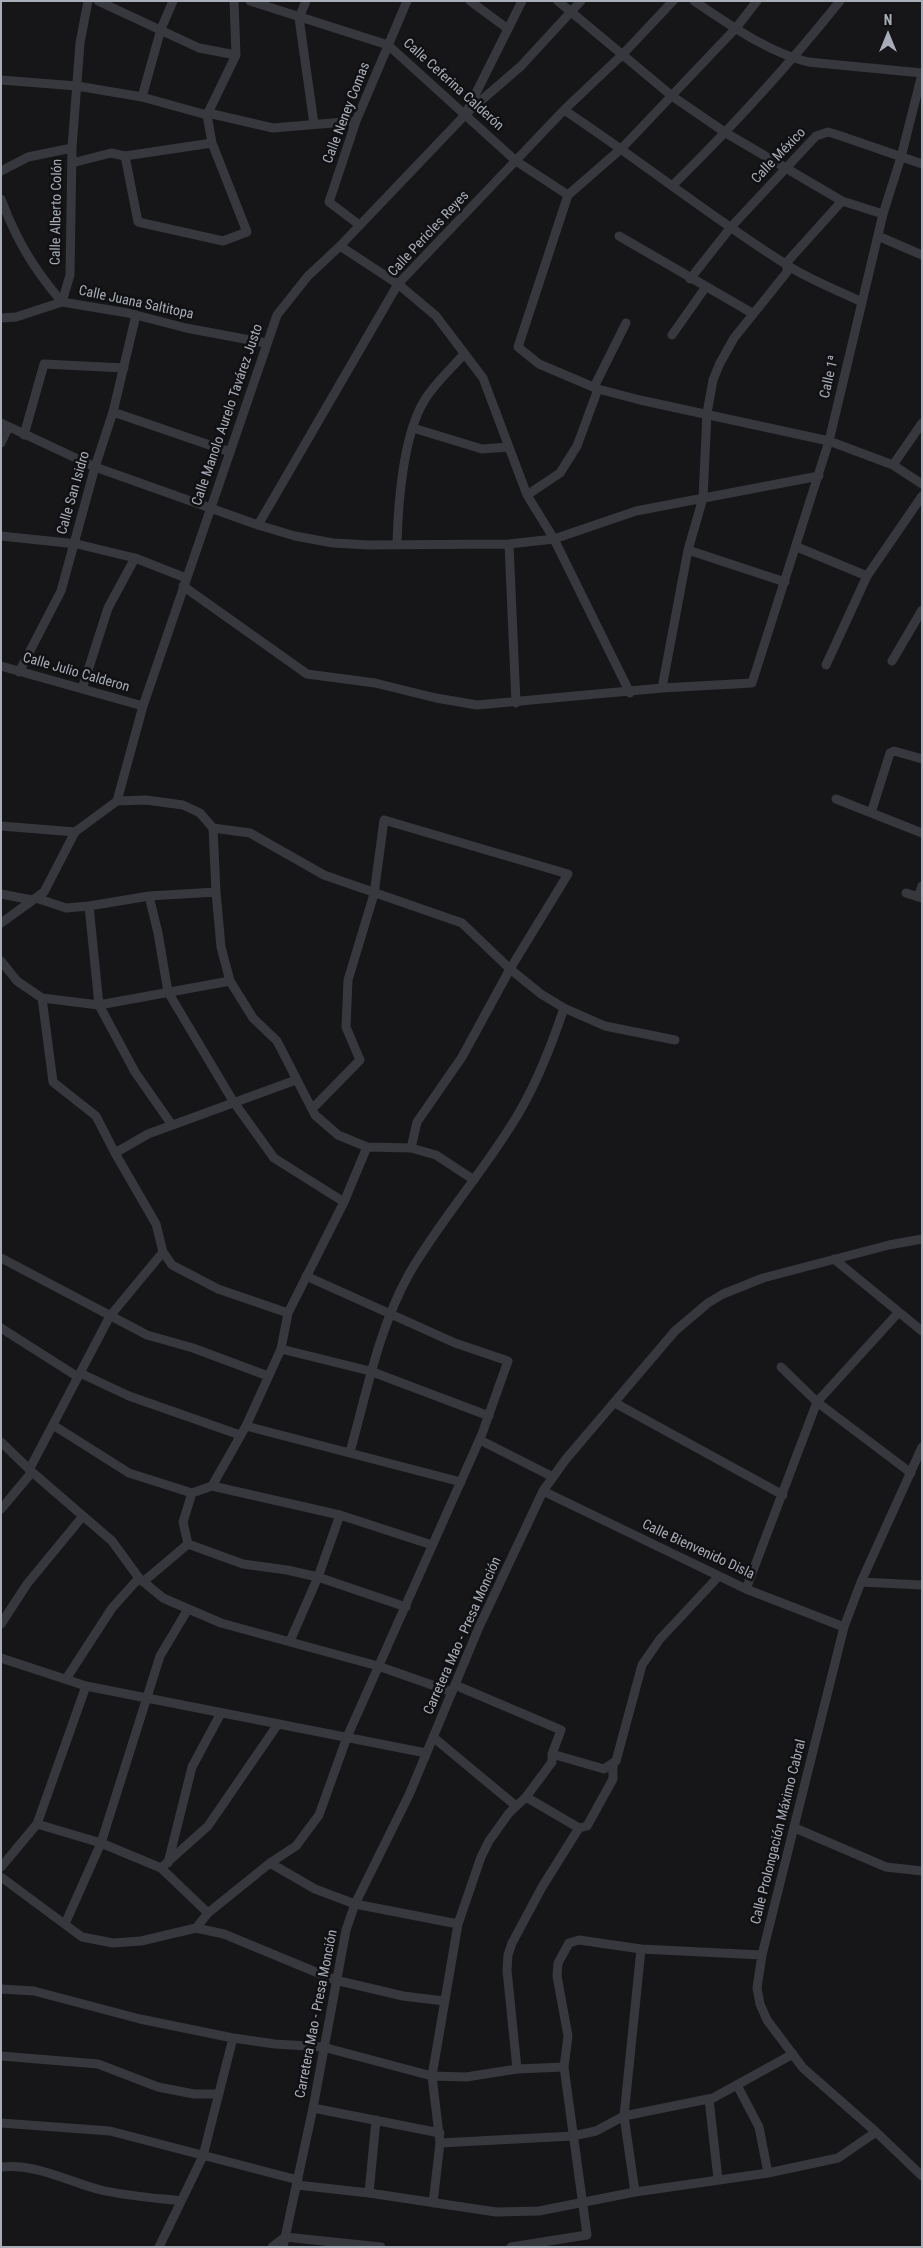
<!DOCTYPE html>
<meta charset="utf-8">
<style>
body{margin:0}
#map{position:relative;width:923px;height:2248px;overflow:hidden;background:#161618;font-family:"Roboto Condensed",sans-serif}
canvas{display:block}
.frame{position:absolute;inset:0;border:2px solid #a8adb8;pointer-events:none}
.north{position:absolute;left:863px;top:10px;width:50px;height:50px;-webkit-text-stroke:4px #111113;paint-order:stroke;rotate:0deg;font-size:14px;font-weight:700;line-height:20px;text-align:center;color:#a8adb8}
.north::after{content:'';display:block;margin:auto;width:18px;height:22px;background:#a8adb8;clip-path:polygon(50% 0,100% 100%,50% 72%,0 100%)}
</style>
<div id="map">
<canvas width="923" height="2248"></canvas>
<div class="frame"></div>
<div class="north">N</div>
</div>
<script>
const ctx = document.querySelector('canvas').getContext('2d');
ctx.lineJoin = 'round';
function trace(path, color, width, dash) {
  ctx.strokeStyle = color;
  ctx.lineWidth = width;
  ctx.lineCap = dash ? 'butt' : 'round';
  ctx.setLineDash(dash || []);
  ctx.stroke(path);
}
function label(font, color, halo, rows, align = 'center') {
  ctx.font = font + ' "Roboto Condensed",sans-serif';
  ctx.lineWidth = 5;
  ctx.setLineDash([]);
  ctx.textBaseline = 'middle';
  ctx.strokeStyle = halo;
  ctx.fillStyle = color;
  for (const [text, x, y, turn = 0] of rows) {
    ctx.save();
    ctx.translate(x, y);
    ctx.rotate((+turn || 0) * Math.PI / 180);
    ctx.textAlign = isNaN(turn) ? turn : align;
    if (halo) ctx.strokeText(text, 0, 0);
    ctx.fillText(text, 0, 0);
    ctx.restore();
  }
}
trace(new Path2D(`
 M 98,1 L 199,48 L 236,55
 M 250,1 L 388,45 L 516,161 L 568,195
 M 306,1 L 299,18 L 314,124
 M 470,1 L 508,29
 M 558,1 L 672,96 L 726,133 L 842,201 L 883,214
 M 694,1 C 729,24 767,52 808,62 L 922,73
 M 757,1 L 736,28 L 622,148 L 568,195 L 518,347 L 539,364 L 598,389 L 640,400 L 829,441 L 893,465 L 922,484
 M 1,80 L 77,86 L 142,97 L 207,115
 M 142,97 L 161,29 L 173,1
 M 564,110 C 640,160 710,217 787,265 C 810,280 837,290 862,302
 M 469,111 L 521,66 L 581,1
 M 208,113 L 273,128 L 356,121
 M 125,156 L 138,222 L 223,241 L 247,232 L 212,143 L 207,115 L 236,55 L 234,1
 M 72,163 L 111,153 L 125,156 L 212,143
 M 1,171 L 28,157 L 72,148
 M 673,185 C 732,127 788,66 840,1
 M 1,199 C 17,241 33,268 62,302
 M 358,224 L 329,202 L 356,121 L 407,1
 M 619,236 L 752,313
 M 878,236 L 922,255
 M 340,246 L 398,284 L 436,316 L 483,378 L 527,495 L 554,539 L 630,693
 M 690,279 L 731,227 L 816,136 L 828,132 L 838,135 L 922,164
 M 62,302 L 70,275 L 72,148 L 80,43 L 88,1
 M 1,318 L 16,317 L 62,302 L 128,313 L 186,328 L 266,343
 M 672,335 L 705,288
 M 594,387 L 626,323
 M 113,412 L 230,452
 M 1,423 L 95,467 L 258,525 L 295,536 L 333,543 L 369,545 L 509,544 L 554,539 L 636,511 L 819,476
 M 413,428 L 482,449 L 508,447
 M 24,435 L 44,364 L 124,368
 M 1,443 L 8,428
 M 893,465 L 922,423
 M 527,495 L 560,473 L 577,446 L 598,389
 M 258,525 L 398,284 L 564,110 L 623,54 L 673,1
 M 1,536 L 77,544 L 135,558 L 186,578
 M 397,544 C 398,504 403,436 424,401 C 434,384 451,369 464,354
 M 509,544 L 516,703
 M 797,547 L 867,576
 M 688,550 L 785,582
 M 183,586 L 307,674 L 375,683 L 436,698 L 477,705 L 662,688 L 752,683 L 829,441 L 883,214 L 901,157 L 922,74
 M 892,661 L 922,610
 M 826,665 L 867,576 L 922,496
 M 1,666 L 143,706
 M 19,672 L 61,591 L 95,467 L 113,412 L 136,315
 M 662,688 L 688,550 L 703,498 L 707,413 L 713,380 L 720,363 L 734,338 L 787,272 L 787,262 L 842,201
 M 82,689 L 108,608 L 135,558
 M 836,799 L 922,833
 M 117,801 L 143,706 L 277,315 L 308,276 L 340,246 L 465,115 L 522,1
 M 871,813 L 890,753 L 894,751 L 922,759
 M 1,826 L 75,832
 M 213,828 L 250,833 L 324,875 L 462,923 L 510,969 L 541,994 L 564,1008 L 605,1026 L 675,1040
 M 906,893 L 922,898
 M 1,894 L 32,900
 M 149,896 L 158,933 L 168,992 L 233,1101 L 274,1158 L 344,1202
 M 918,897 L 922,886
 M 36,898 L 66,908 L 89,906 L 149,896 L 216,892
 M 89,906 L 99,1005 L 135,1072 L 172,1125
 M 1,923 L 44,892 L 75,832 L 117,801 L 146,800 L 183,805 L 200,813 L 213,828 L 216,892 L 221,947 L 230,981 L 253,1018 L 277,1041 L 315,1115 L 338,1135 L 367,1147 L 411,1148 L 436,1155 L 474,1180
 M 1,961 L 17,981 L 42,998 L 99,1005 L 230,981
 M 42,998 L 53,1082 L 96,1116 L 115,1153 L 156,1224 L 163,1252 L 172,1265 L 218,1289 L 288,1313
 M 312,1109 L 360,1060 L 346,1027 L 348,980 L 374,894 L 384,820 L 568,874 L 510,969 L 462,1057 L 417,1122 L 411,1148
 M 115,1153 L 148,1134 L 296,1080
 M 1,1258 L 147,1335 L 193,1348 L 268,1376
 M 834,1259 L 922,1331
 M 1,1328 L 78,1377
 M 281,1349 L 370,1371 L 489,1416
 M 781,1367 L 817,1402 L 911,1473
 M 80,1373 L 129,1396 L 240,1435
 M 615,1403 L 783,1495
 M 53,1425 L 129,1473 L 192,1493 L 212,1486 L 340,1515 L 432,1545
 M 246,1426 L 461,1482
 M 480,1440 L 553,1477
 M 1,1442 L 32,1472 L 112,1541 L 139,1578 L 163,1598 L 221,1623 L 378,1666 L 452,1692
 M 922,1447 L 861,1582 L 844,1627 L 762,1955 L 757,1988 L 760,2004 L 767,2020 L 803,2068 L 876,2132 L 922,2176
 M 350,1452 C 367,1392 378,1330 409,1274 C 442,1217 487,1168 520,1111 C 539,1078 552,1044 564,1008
 M 29,1470 L 110,1316 L 163,1252
 M 212,1486 L 246,1426 L 281,1349 L 288,1313 L 344,1202 L 367,1147
 M 543,1491 L 746,1589 L 844,1627
 M 1,1509 L 32,1472
 M 188,1544 L 183,1522 L 192,1493
 M 143,1582 L 188,1544 L 243,1564 L 287,1570 L 318,1577 L 406,1607
 M 861,1582 L 922,1585
 M 746,1589 L 817,1402 L 898,1313
 M 1,1624 L 27,1584 L 83,1516
 M 290,1641 L 318,1577 L 340,1515
 M 1,1658 L 86,1686 L 426,1753
 M 66,1679 L 112,1608 L 139,1578
 M 433,1737 L 516,1806
 M 552,1754 L 604,1769 L 616,1761 L 642,1665 L 660,1639 L 719,1576
 M 526,1797 L 579,1828 L 587,1826 L 613,1779 L 613,1765
 M 37,1824 L 101,1843 L 161,1868 L 208,1913
 M 795,1828 L 886,1867 L 922,1871
 M 168,1863 L 192,1767 L 221,1713
 M 270,1863 L 315,1889 L 355,1904 L 458,1924
 M 1,1867 L 37,1824 L 86,1686
 M 161,1868 L 208,1826 L 278,1724
 M 1,1877 L 82,1937 L 113,1943 L 141,1941 L 196,1928 L 224,1934 L 335,1980 L 403,1996 L 444,2001
 M 65,1924 L 101,1843 L 160,1656 L 188,1609
 M 196,1928 L 208,1913 L 270,1863 L 296,1846 L 319,1815 L 347,1737 L 482,1434 L 508,1361 L 455,1343 L 306,1276
 M 1,1989 L 34,1991 L 140,2019 L 233,2038 L 275,2044 L 323,2047 L 432,2076 L 466,2077 L 517,2069 L 564,2067
 M 1,2056 L 98,2064 L 158,2087 L 194,2094 L 219,2094
 M 517,2069 L 507,1970 L 508,1955 L 512,1943 L 542,1887 L 579,1828
 M 737,2085 L 759,2127 L 768,2173
 M 709,2099 L 718,2179
 M 313,2108 L 440,2133
 M 1,2123 L 110,2131 L 298,2180
 M 440,2143 L 573,2136 L 596,2131 L 624,2116 L 713,2098 L 793,2054
 M 1,2167 C 37,2163 68,2182 101,2190 C 127,2196 155,2198 181,2201
 M 297,2185 L 369,2193 L 496,2212 L 539,2211 L 635,2192 L 768,2173 L 838,2158 L 876,2132
 M 635,2192 L 624,2116 L 641,1949
 M 369,2193 L 376,2120
 M 433,2203 L 440,2143 L 432,2076 L 458,1924 L 481,1857 L 489,1841 L 509,1813 L 526,1797 L 552,1762 L 552,1754 L 561,1730 L 455,1685
 M 159,2247 L 203,2156 L 233,2038
 M 272,2247 L 285,2237 L 381,2247
 M 283,2247 L 313,2108 L 346,1930 L 355,1904 L 409,1795 L 479,1627 L 543,1491 L 566,1459 L 675,1331 L 708,1303 L 723,1294 L 763,1278 L 889,1245 L 922,1239
 M 511,2247 L 587,2235 L 564,2067 L 568,2036 L 557,1976 L 558,1963 L 569,1943 L 579,1940 L 641,1949 L 762,1955`), '#37383d', 9);
label('14px', '#a8adb8', '#111113', [
 ["Calle Ceferina Calderón",453,85,42],
 ["Calle Neney Comas",347,113,-69],
 ["Calle México",779,156,-46],
 ["Calle Alberto Colón",57,212,-89],
 ["Calle Pericles Reyes",429,234,-47],
 ["Calle Juana Saltitopa",136,303,12],
 ["Calle 1ª",830,377,-77],
 ["Calle Manolo Aurelo Tavárez Justo",228,415,-71],
 ["Calle San Isidro",74,493,-74],
 ["Calle Julio Calderon",76,673,16],
 ["Calle Bienvenido Disla",698,1550,25],
 ["Carretera Mao - Presa Monción",463,1636,-66],
 ["Calle Prolongación Máximo Cabral",779,1832,-76],
 ["Carretera Mao - Presa Monción",317,2014,-79]
]);
</script>
